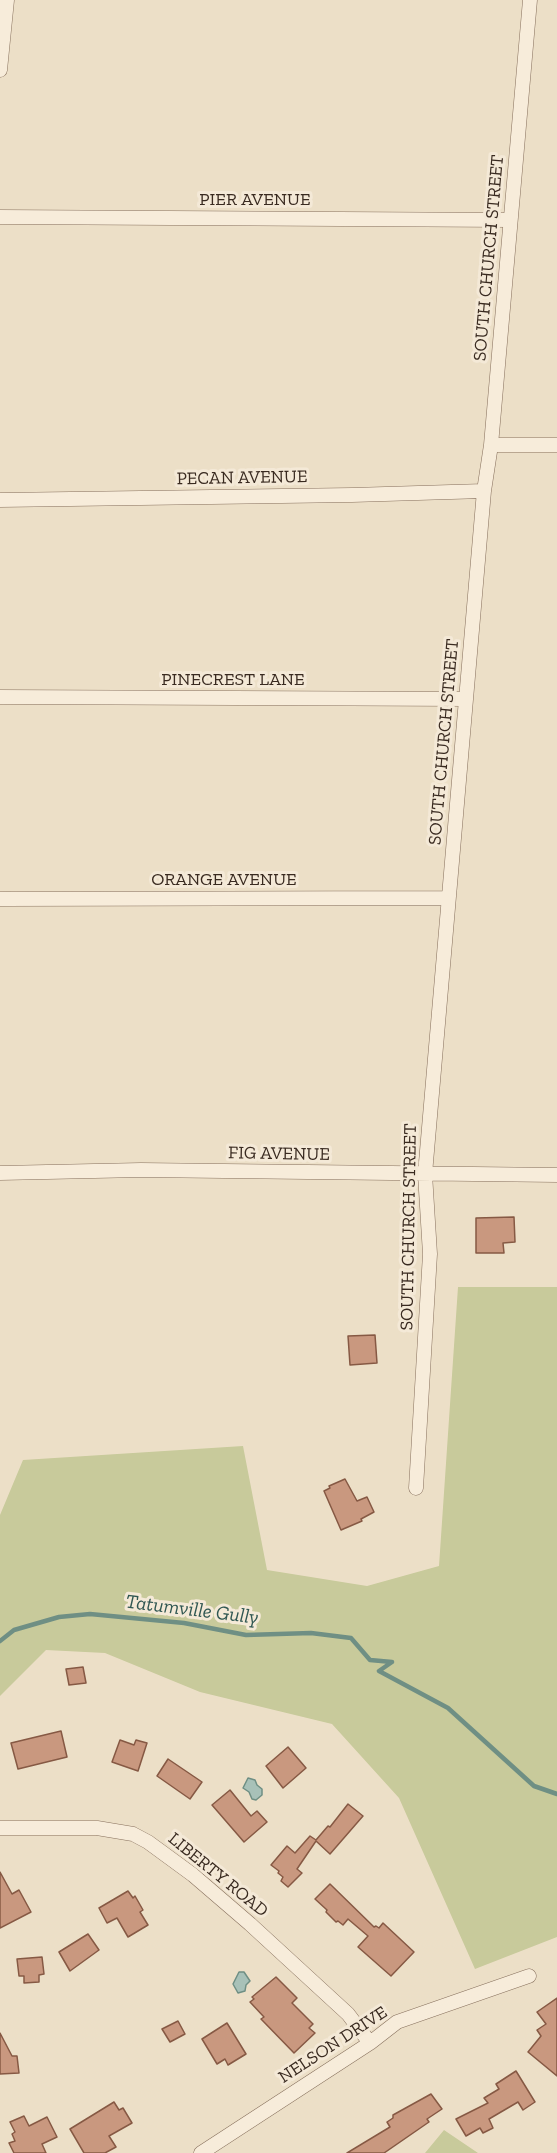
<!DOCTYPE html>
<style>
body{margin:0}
canvas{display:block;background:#ecdfc7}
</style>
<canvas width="557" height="2153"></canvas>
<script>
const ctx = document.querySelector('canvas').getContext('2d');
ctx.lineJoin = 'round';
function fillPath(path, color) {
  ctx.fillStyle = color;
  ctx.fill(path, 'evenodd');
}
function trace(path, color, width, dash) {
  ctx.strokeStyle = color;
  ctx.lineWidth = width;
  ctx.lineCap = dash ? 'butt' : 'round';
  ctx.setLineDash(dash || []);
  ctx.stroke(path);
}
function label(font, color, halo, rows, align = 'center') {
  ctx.font = font + ' "Zilla Slab",serif';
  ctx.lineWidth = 6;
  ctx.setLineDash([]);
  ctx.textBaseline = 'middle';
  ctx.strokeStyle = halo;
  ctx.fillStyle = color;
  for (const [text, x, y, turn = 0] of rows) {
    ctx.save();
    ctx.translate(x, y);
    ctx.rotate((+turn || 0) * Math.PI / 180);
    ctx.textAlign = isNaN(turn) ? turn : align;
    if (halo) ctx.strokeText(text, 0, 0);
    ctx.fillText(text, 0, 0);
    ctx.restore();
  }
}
fillPath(new Path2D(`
 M 458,1287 L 557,1287 L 557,1937 L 475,1969 L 399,1798 L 332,1724 L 200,1692 L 105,1653 L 46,1650 L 0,1696 L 0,1515 L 23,1460 L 243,1446 L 267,1570 L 367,1586 L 439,1566 Z
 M 444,2130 L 478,2153 L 425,2153 Z`), '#c8ca9b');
const water = new Path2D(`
 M 248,1778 L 255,1780 L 257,1785 L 262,1789 L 262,1795 L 256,1800 L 252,1799 L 249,1792 L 243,1788 Z
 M 239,1972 L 244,1972 L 250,1981 L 246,1985 L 245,1991 L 238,1993 L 233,1984 Z`);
fillPath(water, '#a8c1b8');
trace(water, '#6f8f84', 1.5);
trace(new Path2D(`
 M 0,1641 L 14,1630 L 59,1617 L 90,1614 L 184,1623 L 246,1635 L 311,1633 L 351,1638 L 370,1660 L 392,1662 L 379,1671 L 448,1708 L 534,1786 L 557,1794`), '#6f8f84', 4.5);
const building = new Path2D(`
 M 514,1217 L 515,1242 L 503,1243 L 504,1253 L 476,1253 L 476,1218 Z
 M 375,1335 L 377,1363 L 350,1365 L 348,1336 Z
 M 345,1479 L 357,1501 L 367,1497 L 374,1512 L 361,1519 L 362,1521 L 341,1530 L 324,1491 L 330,1488 L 329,1486 Z
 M 83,1667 L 86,1683 L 69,1685 L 66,1669 Z
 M 61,1731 L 67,1757 L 18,1769 L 11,1743 Z
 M 120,1740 L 134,1745 L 136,1740 L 147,1743 L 138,1771 L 112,1762 Z
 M 288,1747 L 306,1768 L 283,1788 L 266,1766 Z
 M 168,1759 L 202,1782 L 190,1799 L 157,1776 Z
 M 230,1790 L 251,1816 L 257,1811 L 267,1822 L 244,1842 L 212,1805 Z
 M 348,1804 L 363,1816 L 330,1854 L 316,1841 L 297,1869 L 302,1873 L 288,1887 L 281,1881 L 283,1877 L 278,1873 L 279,1871 L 271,1865 L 287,1846 L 295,1853 L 310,1836 L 316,1840 L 328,1826 L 330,1827 Z
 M 0,1872 L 12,1894 L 19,1890 L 31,1912 L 0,1928 Z
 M 330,1884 L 374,1927 L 376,1926 L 379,1928 L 383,1923 L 414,1952 L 391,1976 L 358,1947 L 368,1936 L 348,1919 L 343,1925 L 338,1921 L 336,1922 L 326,1912 L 327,1910 L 315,1899 Z
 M 128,1891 L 133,1898 L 135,1896 L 143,1910 L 140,1912 L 148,1925 L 128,1937 L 117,1918 L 107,1923 L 99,1908 Z
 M 88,1934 L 99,1950 L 70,1971 L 59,1952 Z
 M 42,1957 L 44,1974 L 39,1975 L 39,1982 L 24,1983 L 24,1976 L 19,1976 L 17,1959 Z
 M 276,1977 L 297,1998 L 292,2003 L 313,2024 L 309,2028 L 315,2033 L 294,2053 L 261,2019 L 264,2017 L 250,2002 L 254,1999 L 252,1997 Z
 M 557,1998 L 557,2076 L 528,2052 L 541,2036 L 537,2030 L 546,2024 L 537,2012 Z
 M 178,2021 L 185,2034 L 170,2042 L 162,2029 Z
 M 227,2023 L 246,2054 L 228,2065 L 225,2059 L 217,2064 L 202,2039 Z
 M 0,2033 L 12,2056 L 17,2056 L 19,2073 L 0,2074 Z
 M 516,2071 L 535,2102 L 523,2110 L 518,2102 L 489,2119 L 493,2128 L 483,2133 L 480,2128 L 466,2136 L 456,2119 L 488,2103 L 484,2098 L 499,2089 L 496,2084 Z
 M 431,2094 L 442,2109 L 427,2119 L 429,2122 L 384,2153 L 347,2153 L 390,2127 L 387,2122 L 393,2118 L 393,2115 Z
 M 114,2102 L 119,2110 L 123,2108 L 132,2123 L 109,2136 L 116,2147 L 105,2153 L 84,2153 L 70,2129 Z
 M 24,2116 L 29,2126 L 47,2117 L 57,2137 L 42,2144 L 46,2153 L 14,2153 L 9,2143 L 15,2141 L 12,2134 L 15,2132 L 10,2122 Z`);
fillPath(building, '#c9987f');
trace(building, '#865944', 1.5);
const street = new Path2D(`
 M 0,70 L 7,0
 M 0,217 L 509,220
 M 491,445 L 557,445
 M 0,500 L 352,495 L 484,491
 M 0,697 L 466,699
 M 0,899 L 447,898
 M 0,1173 L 141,1170 L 557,1175
 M 416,1488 L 430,1254 L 425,1174 L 484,491 L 491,445 L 530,0
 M 0,1828 L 97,1828 L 133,1834 L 148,1842 L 193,1875 L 250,1924 L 348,2014 L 370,2043
 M 201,2153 L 370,2043 L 397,2022 L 529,1976`);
trace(street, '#87705d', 15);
trace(street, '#f7ecda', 14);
label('18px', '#392a20', '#f4e9d7', [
 ["PIER AVENUE",255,200],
 ["SOUTH CHURCH STREET",489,258,-85],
 ["PECAN AVENUE",242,478,-1],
 ["PINECREST LANE",233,680],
 ["SOUTH CHURCH STREET",444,742,-85],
 ["ORANGE AVENUE",224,880],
 ["FIG AVENUE",279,1154,1],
 ["SOUTH CHURCH STREET",409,1227,-89],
 ["LIBERTY ROAD",218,1875,39],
 ["NELSON DRIVE",333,2045,-33]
]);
label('italic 20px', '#305752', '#f4e9d7', [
 ["Tatumville Gully",192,1610,7]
]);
</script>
